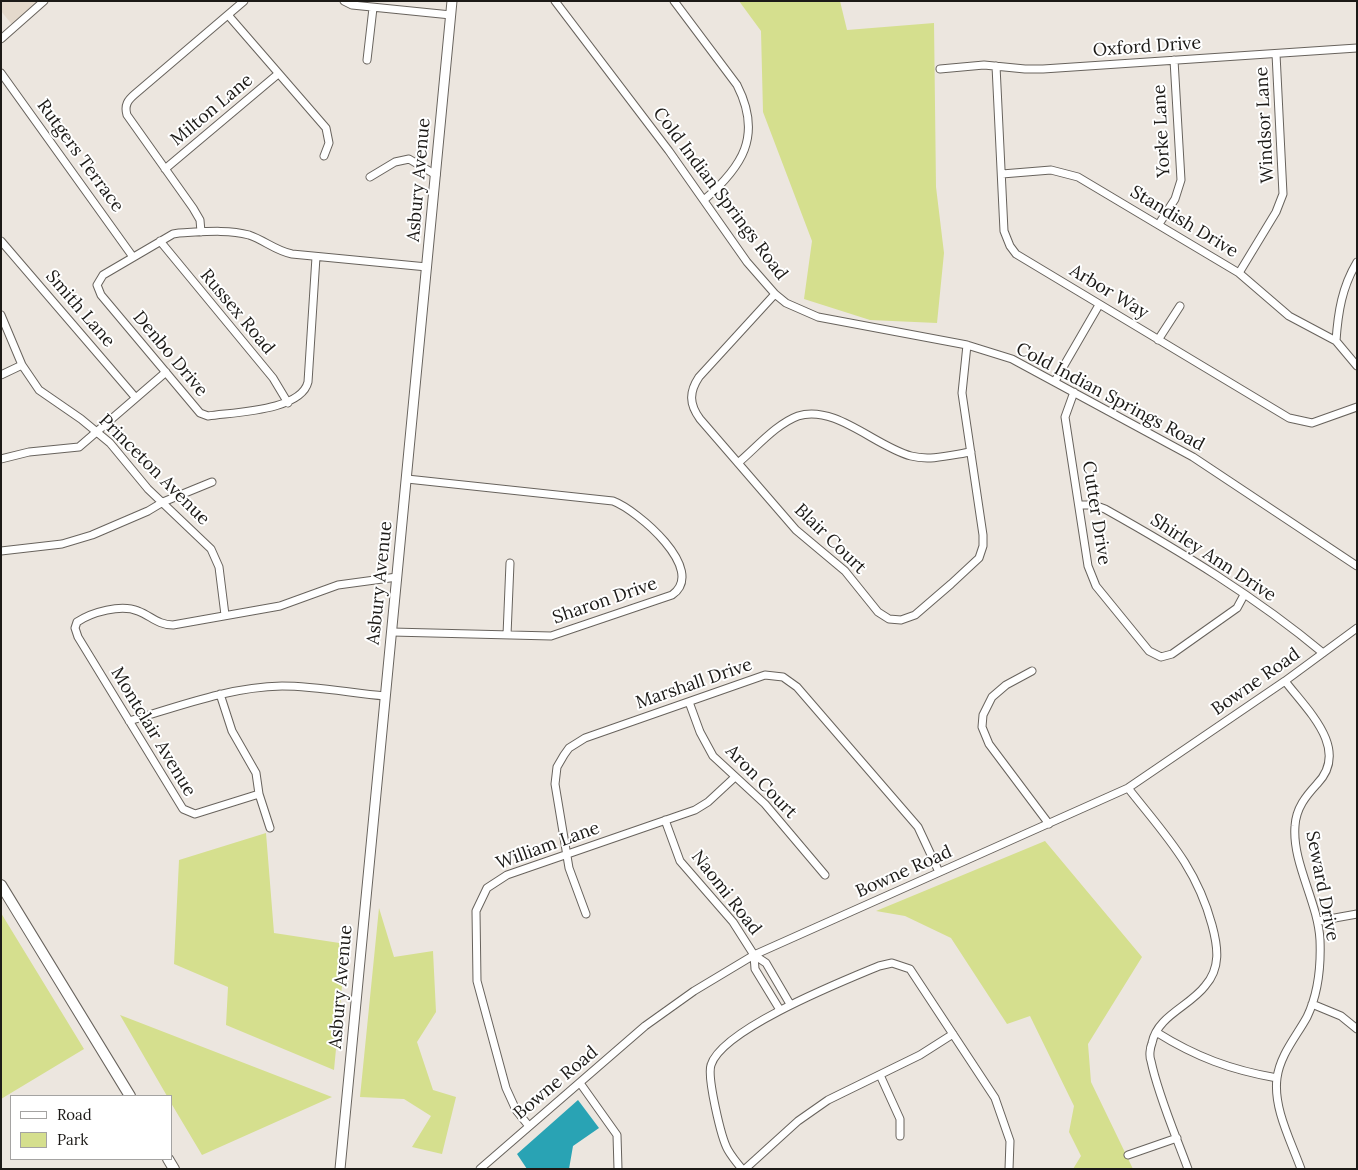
<!DOCTYPE html>
<style>
body{margin:0}
#map{position:relative;width:1358px;height:1170px;overflow:hidden;background:#ece6df;font-family:Lora,serif}
canvas{display:block}
.frame{position:absolute;inset:0;border:2px solid #1c1a17;pointer-events:none}
.legend{position:absolute;left:10px;top:1095px;width:162px;height:65px;box-sizing:border-box;background:#fff;border:1px solid #a4a3a2;margin:0;padding:6px 9px;list-style:none;font-size:15px;color:#1c1a17}
.legend li{display:flex;align-items:center;gap:10px;height:25px}
.legend b{width:25px;border:1px solid #a4a3a2}
</style>
<div id="map">
<canvas width="1358" height="1170"></canvas>
<div class="frame"></div>
<ul class="legend">
<li><b style="height:6px;background:#fff"></b>Road</li>
<li><b style="height:14px;background:#d5df8e"></b>Park</li>
</ul>
</div>
<script>
const ctx = document.querySelector('canvas').getContext('2d');
ctx.lineJoin = 'round';
function fillPath(path, color) {
  ctx.fillStyle = color;
  ctx.fill(path, 'evenodd');
}
function trace(path, color, width, dash) {
  ctx.strokeStyle = color;
  ctx.lineWidth = width;
  ctx.lineCap = dash ? 'butt' : 'round';
  ctx.setLineDash(dash || []);
  ctx.stroke(path);
}
function label(font, color, halo, rows, align = 'center') {
  ctx.font = font + ' Lora,serif';
  ctx.lineWidth = 4;
  ctx.setLineDash([]);
  ctx.textBaseline = 'middle';
  ctx.strokeStyle = halo;
  ctx.fillStyle = color;
  for (const [text, x, y, turn = 0] of rows) {
    ctx.save();
    ctx.translate(x, y);
    ctx.rotate((+turn || 0) * Math.PI / 180);
    ctx.textAlign = isNaN(turn) ? turn : align;
    if (halo) ctx.strokeText(text, 0, 0);
    ctx.fillText(text, 0, 0);
    ctx.restore();
  }
}
fillPath(new Path2D(`
 M 1,1 L 44,1 L 14,27 L 1,11 Z`), '#e4d9cc');
fillPath(new Path2D(`
 M 739,1 L 840,1 L 847,30 L 934,23 L 936,187 L 944,253 L 937,323 L 870,320 L 804,299 L 812,241 L 763,112 L 761,31 Z
 M 266,833 L 274,933 L 346,944 L 334,1070 L 226,1025 L 228,987 L 174,964 L 179,860 Z
 M 1045,841 L 1142,957 L 1088,1044 L 1091,1082 L 1133,1169 L 1073,1169 L 1081,1156 L 1069,1132 L 1074,1106 L 1030,1016 L 1007,1024 L 951,938 L 905,916 L 876,911 Z
 M 379,908 L 394,957 L 433,951 L 436,1012 L 417,1042 L 433,1090 L 456,1097 L 442,1154 L 412,1147 L 431,1116 L 404,1099 L 360,1097 Z
 M 1,913 L 84,1049 L 1,1099 Z
 M 120,1015 L 332,1097 L 202,1155 L 171,1103 L 171,1096 L 167,1096 Z`), '#d5df8e');
fillPath(new Path2D(`
 M 578,1100 L 599,1128 L 573,1146 L 569,1169 L 527,1169 L 517,1154 Z`), '#29a3b4');
const minor = new Path2D(`
 M 344,1 L 352,5 L 451,15
 M 555,1 L 669,151 L 747,262 L 775,294 L 786,303 L 818,317 L 967,345 L 1012,359 L 1193,457 L 1357,566
 M 674,1 L 737,85 C 763,136 742,167 704,200
 M 228,15 L 326,128 L 329,143 L 324,156
 M 1,39 L 44,1
 M 367,60 L 373,8
 M 996,66 L 1004,231 L 1010,246 L 1016,254 L 1289,418 L 1312,423 L 1357,407
 M 940,69 L 984,65 L 1025,69 L 1043,69 L 1357,48
 M 1,73 L 133,257
 M 165,169 L 278,74
 M 1002,174 L 1051,170 L 1078,177 L 1239,273 L 1289,316 L 1336,341
 M 370,177 L 395,162 L 409,159 L 436,175
 M 1159,224 L 1175,199 L 1181,180 L 1174,60
 M 201,232 L 200,220 L 193,208 L 127,115 C 124,105 128,100 135,94 L 244,1
 M 1,241 L 135,397
 M 160,241 L 273,378 L 288,403
 M 316,257 L 308,382 C 301,411 234,412 208,416 L 200,413 L 101,295 L 97,285 L 103,275 L 173,234 L 179,233 C 202,232 227,229 249,235 C 264,240 276,251 292,254 L 427,267
 M 1357,262 C 1342,287 1338,312 1336,341 L 1357,366
 M 1239,273 L 1276,212 L 1283,194 L 1276,54
 M 775,294 L 699,377 C 689,392 689,404 700,419 L 796,530 L 845,571 L 878,612 L 889,619 L 901,620 L 915,615 L 951,584 L 979,558 L 983,546 L 983,535 L 962,393 L 967,345
 M 1,315 L 22,365 L 39,390 L 81,419 L 110,443 L 148,489 L 211,549 L 219,567 L 225,615
 M 1158,340 L 1180,306
 M 1,375 L 22,365
 M 1055,381 L 1099,305
 M 1074,392 L 1065,417 L 1088,566 L 1096,586 L 1149,651 L 1161,657 L 1172,654 L 1237,608 L 1244,595
 M 1,459 L 29,452 L 79,447 L 166,372
 M 738,463 C 756,448 776,424 798,416 C 835,404 876,447 911,456 C 930,461 951,455 971,452
 M 1079,505 L 1094,505 L 1105,509 C 1180,551 1256,597 1323,653
 M 1,551 L 62,544 L 92,535 L 148,511 L 163,502 L 212,482
 M 392,632 L 551,636 L 672,595 C 708,570 637,510 613,501 L 407,479
 M 507,635 L 510,563
 M 1032,671 L 1006,685 L 992,697 L 983,715 L 982,727 L 989,744 L 1049,824
 M 1285,681 C 1306,709 1351,749 1317,784 C 1306,796 1296,808 1295,826 C 1292,863 1318,902 1320,940 C 1321,965 1318,994 1307,1017 C 1296,1037 1280,1055 1277,1078 C 1273,1108 1291,1141 1301,1169
 M 220,694 L 232,731 L 256,773 L 259,794 L 270,828
 M 689,702 L 700,732 L 713,756 L 765,804 L 825,875
 M 129,721 C 180,706 229,687 282,686 C 316,686 351,693 385,696
 M 1128,788 C 1165,835 1196,866 1212,925 C 1218,947 1221,968 1205,986 C 1190,1006 1157,1016 1152,1043 C 1150,1048 1149,1056 1151,1061 C 1158,1095 1176,1136 1188,1169
 M 259,794 L 195,814 L 183,809 L 78,637 L 75,628 L 77,622 C 92,612 121,604 138,611 C 151,616 158,625 173,625 L 280,606 L 338,585 L 397,577
 M 665,820 L 680,861 L 733,922 L 754,955 L 766,963 L 790,1004
 M 586,914 L 569,868 L 555,784 L 557,767 L 564,755 L 569,748 L 585,738 L 765,675 L 783,677 L 797,687 L 918,827 L 939,872
 M 1318,921 L 1357,914
 M 754,955 L 755,969 L 780,1010
 M 1312,1004 L 1341,1016 L 1357,1029
 M 1156,1032 C 1196,1057 1231,1070 1277,1078
 M 880,1075 L 900,1119 L 900,1136
 M 580,1083 L 617,1135 L 618,1169
 M 528,1125 L 516,1110 L 506,1088 L 477,981 L 476,911 L 487,888 L 507,875 L 695,810 L 708,802 L 735,777
 M 1128,1155 L 1177,1138
 M 480,1169 L 645,1026 L 694,991 L 754,955 L 1128,788 L 1285,681 L 1357,628
 M 742,1169 C 737,1163 732,1157 728,1150 C 721,1138 707,1077 711,1065 C 722,1029 843,981 879,966 L 892,963 L 910,969 L 995,1098 L 1010,1141 L 1009,1169
 M 745,1169 L 798,1121 L 828,1100 L 920,1055 L 953,1034`);
const major = new Path2D(`
 M 340,1169 L 452,1`);
const highway = new Path2D(`
 M 1,885 L 130,1096
 M 168,1159 L 174,1169`);
trace(minor, '#68635d', 9);
trace(major, '#68635d', 11);
trace(highway, '#68635d', 12);
trace(minor, '#fff', 7);
trace(major, '#fff', 9);
trace(highway, '#fff', 10);
label('18px', '#1c1a17', '#fff', [
 ["Oxford Drive",1147,47,-4],
 ["Milton Lane",212,110,-40],
 ["Windsor Lane",1265,125,-93],
 ["Yorke Lane",1162,131,-93],
 ["Rutgers Terrace",80,156,54],
 ["Asbury Avenue",419,180,-85],
 ["Cold Indian Springs Road",720,194,53],
 ["Standish Drive",1184,222,31],
 ["Arbor Way",1109,292,31],
 ["Smith Lane",80,309,49],
 ["Russex Road",237,312,50],
 ["Denbo Drive",170,354,50],
 ["Cold Indian Springs Road",1110,397,28],
 ["Princeton Avenue",154,470,45],
 ["Cutter Drive",1096,513,81],
 ["Blair Court",830,539,44],
 ["Shirley Ann Drive",1213,558,33],
 ["Asbury Avenue",380,583,-84],
 ["Sharon Drive",605,601,-19],
 ["Bowne Road",1256,682,-35],
 ["Marshall Drive",694,684,-19],
 ["Montclair Avenue",153,732,59],
 ["Aron Court",761,782,46],
 ["William Lane",548,846,-20],
 ["Bowne Road",904,872,-24],
 ["Seward Drive",1322,886,79],
 ["Naomi Road",726,893,52],
 ["Asbury Avenue",341,987,-85],
 ["Bowne Road",556,1083,-40]
]);
</script>
